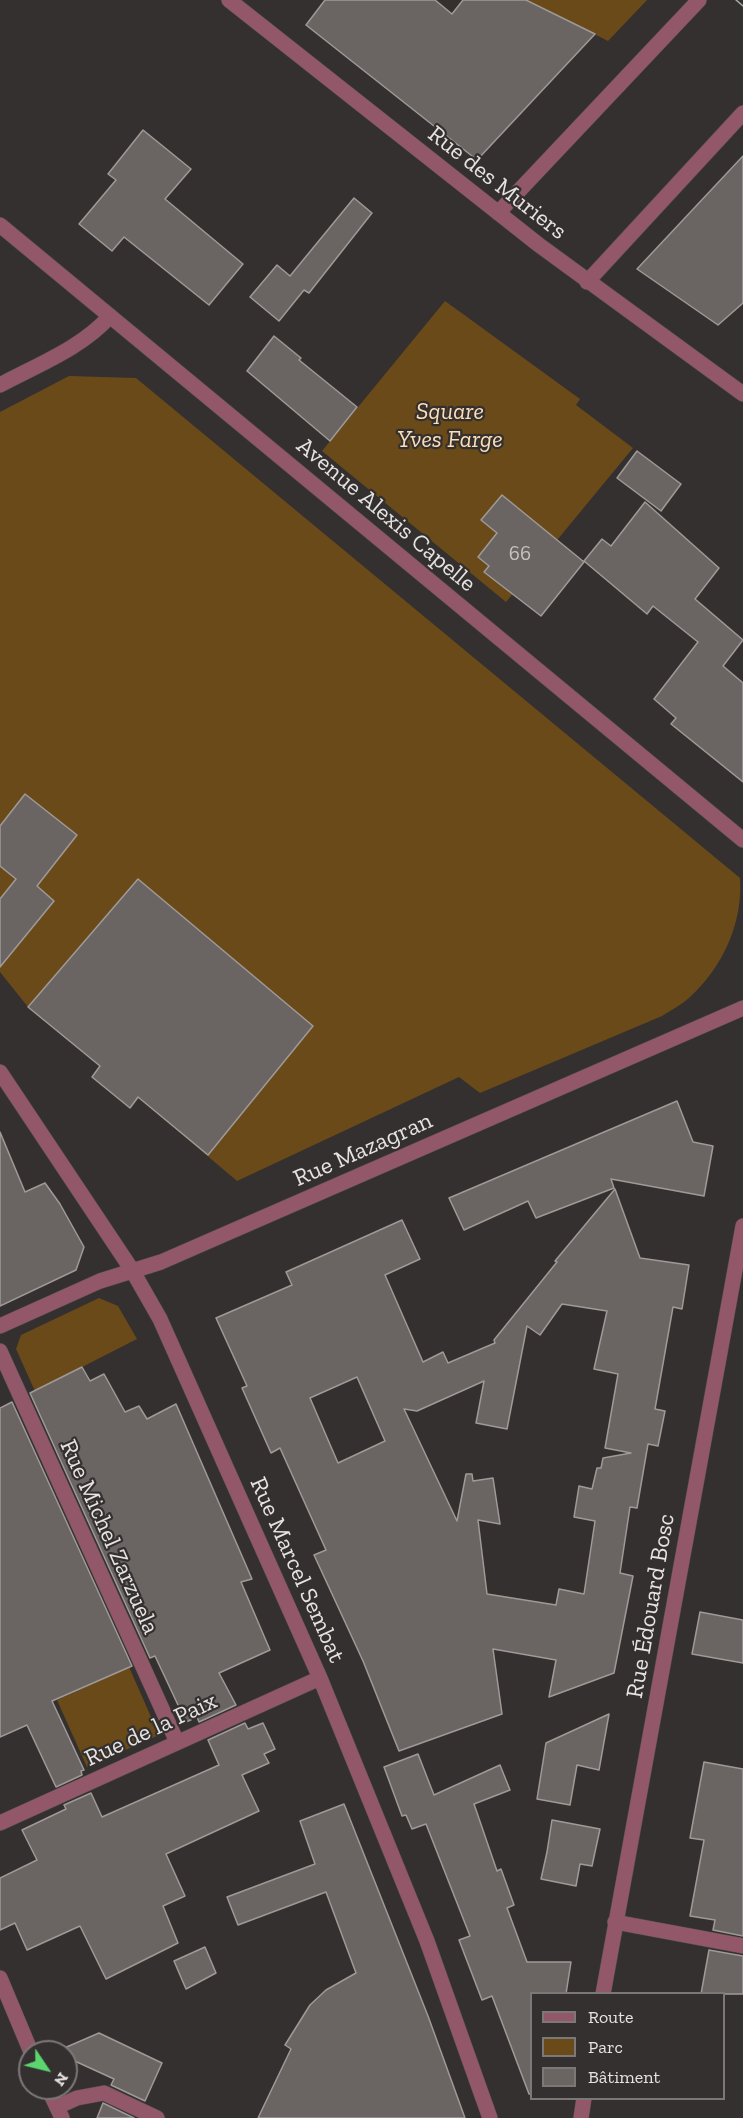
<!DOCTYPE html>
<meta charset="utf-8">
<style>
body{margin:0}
#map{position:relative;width:743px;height:2118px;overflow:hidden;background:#34302f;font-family:"Zilla Slab",serif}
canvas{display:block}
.legend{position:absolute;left:530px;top:1992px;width:195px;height:108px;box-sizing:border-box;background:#34302f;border:2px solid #7b7877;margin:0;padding:8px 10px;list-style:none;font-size:18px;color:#e6e3e3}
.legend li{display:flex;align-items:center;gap:12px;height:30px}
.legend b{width:30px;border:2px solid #7b7877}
.north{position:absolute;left:18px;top:2040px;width:60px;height:60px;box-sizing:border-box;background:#34302f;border:2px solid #7b7877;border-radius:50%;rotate:125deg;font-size:16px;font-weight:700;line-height:24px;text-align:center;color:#e6e3e3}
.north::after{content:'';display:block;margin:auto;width:21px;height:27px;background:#5bd56e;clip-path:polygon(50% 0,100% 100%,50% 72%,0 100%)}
</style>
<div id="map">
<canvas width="743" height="2118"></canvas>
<ul class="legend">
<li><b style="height:8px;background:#925869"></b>Route</li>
<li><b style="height:16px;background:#6a4a19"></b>Parc</li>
<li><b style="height:16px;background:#6a6563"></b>Bâtiment</li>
</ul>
<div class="north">N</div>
</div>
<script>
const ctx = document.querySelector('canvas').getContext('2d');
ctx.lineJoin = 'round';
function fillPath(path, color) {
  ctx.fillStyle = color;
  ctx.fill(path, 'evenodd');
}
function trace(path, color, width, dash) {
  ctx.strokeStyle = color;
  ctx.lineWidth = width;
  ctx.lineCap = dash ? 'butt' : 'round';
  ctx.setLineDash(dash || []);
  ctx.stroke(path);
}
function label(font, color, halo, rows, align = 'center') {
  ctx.font = font + ' "Zilla Slab",serif';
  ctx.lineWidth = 4.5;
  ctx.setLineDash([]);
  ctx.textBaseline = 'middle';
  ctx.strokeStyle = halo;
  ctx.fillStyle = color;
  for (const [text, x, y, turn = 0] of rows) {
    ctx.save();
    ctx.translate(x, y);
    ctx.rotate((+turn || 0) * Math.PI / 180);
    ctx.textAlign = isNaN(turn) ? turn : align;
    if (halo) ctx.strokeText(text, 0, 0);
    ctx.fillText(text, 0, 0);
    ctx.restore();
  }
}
fillPath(new Path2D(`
 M 527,0 L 647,0 L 608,41 Z
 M 445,301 L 580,399 L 576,405 L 633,448 L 506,602 L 322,451 Z
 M 69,376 L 136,378 L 740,878 C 743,923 723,967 689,998 C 681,1005 671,1010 662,1016 L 480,1093 L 459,1077 L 237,1181 L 139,1098 L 130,1108 L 92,1077 L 100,1066 L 28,1007 L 0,972 L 0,412 Z
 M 99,1298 L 118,1306 L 137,1339 L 35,1391 L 16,1349 L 21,1335 Z
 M 129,1667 L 159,1735 L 87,1767 L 57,1700 Z`), '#6a4a19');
const building = new Path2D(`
 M 325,0 L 435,0 L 452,14 L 463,0 L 526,0 L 595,34 L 477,160 L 306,25 Z
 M 143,130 L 191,169 L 165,199 L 243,264 L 209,305 L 124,237 L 112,251 L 79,224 L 116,180 L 108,174 Z
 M 743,156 L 743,303 L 718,325 L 637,269 Z
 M 354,198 L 372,213 L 309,293 L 304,290 L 279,321 L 250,297 L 277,265 L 290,276 Z
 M 274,336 L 301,358 L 299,360 L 357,407 L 330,441 L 247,371 Z
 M 637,451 L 681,484 L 661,511 L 617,478 Z
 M 502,495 L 584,562 L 541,616 L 484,572 L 489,566 L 478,557 L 497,533 L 481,520 Z
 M 645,502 L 719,568 L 695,599 L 743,640 L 723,666 L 743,683 L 743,782 L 671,724 L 676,718 L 654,699 L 698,642 L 653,606 L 647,614 L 584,561 L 602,539 L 611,546 Z
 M 25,794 L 77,835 L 37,886 L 54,901 L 0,967 L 0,899 L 16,879 L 0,866 L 0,826 Z
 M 138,879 L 313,1026 L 208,1155 L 138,1097 L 130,1108 L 92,1077 L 100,1066 L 28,1007 Z
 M 677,1101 L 693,1142 L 713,1146 L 704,1196 L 611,1179 L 614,1188 L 536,1218 L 528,1201 L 464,1230 L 449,1198 Z
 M 0,1132 L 25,1192 L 45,1183 L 60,1204 L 84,1247 L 76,1270 L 0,1306 Z
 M 615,1189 L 640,1258 L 689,1265 L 682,1309 L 673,1307 L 655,1409 L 665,1411 L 658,1446 L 648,1444 L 637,1508 L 630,1507 L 620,1573 L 633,1576 L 614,1673 L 549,1697 L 556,1660 L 493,1649 L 502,1714 L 399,1751 L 363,1661 L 314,1555 L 326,1550 L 280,1448 L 271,1453 L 242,1388 L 247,1386 L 216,1318 L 292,1285 L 286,1272 L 402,1220 L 420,1259 L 385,1275 L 423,1362 L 443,1352 L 448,1363 L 495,1343 L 494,1340 L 557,1262 L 555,1261 ZM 562,1304 L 607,1311 L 594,1369 L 618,1374 L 605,1448 L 631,1453 L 603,1458 L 601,1468 L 597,1468 L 592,1489 L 579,1486 L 574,1517 L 595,1521 L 584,1594 L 559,1589 L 556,1605 L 487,1594 L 478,1520 L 500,1524 L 493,1478 L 473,1481 L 472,1474 L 466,1474 L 457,1521 L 404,1409 L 417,1411 L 484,1381 L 476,1423 L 507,1429 L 527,1326 L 540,1335 ZM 357,1377 L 385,1441 L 338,1463 L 310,1398 Z
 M 82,1367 L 90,1381 L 104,1374 L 125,1412 L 139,1406 L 147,1419 L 176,1404 L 252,1579 L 241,1582 L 270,1650 L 219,1673 L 236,1705 L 199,1722 L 197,1717 L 186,1722 L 155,1656 L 150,1658 L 30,1393 Z
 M 12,1402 L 132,1666 L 52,1701 L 84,1770 L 81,1771 L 82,1775 L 56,1787 L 27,1725 L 0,1737 L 0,1408 Z
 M 700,1612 L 743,1620 L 743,1663 L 692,1654 Z
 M 609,1714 L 599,1770 L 577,1765 L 570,1805 L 537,1799 L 546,1743 Z
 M 245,1723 L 248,1729 L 263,1723 L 275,1749 L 264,1754 L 269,1763 L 242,1775 L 259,1811 L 166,1854 L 185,1896 L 163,1906 L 178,1943 L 106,1979 L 80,1926 L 27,1950 L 15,1923 L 0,1930 L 0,1878 L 37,1860 L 22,1830 L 66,1809 L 64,1805 L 91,1793 L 102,1817 L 219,1765 L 208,1740 Z
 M 418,1754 L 434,1795 L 500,1765 L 510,1790 L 474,1804 L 497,1871 L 501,1869 L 514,1905 L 507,1908 L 527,1962 L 571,1962 L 566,1994 L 531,1994 L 531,2094 L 529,2094 L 492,1996 L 482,2000 L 459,1940 L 470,1936 L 426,1824 L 412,1829 L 406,1815 L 402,1816 L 384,1767 Z
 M 704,1762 L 743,1769 L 743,1936 L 713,1930 L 715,1920 L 690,1916 L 704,1840 L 690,1838 Z
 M 344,1804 L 428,2016 L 465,2118 L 258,2118 L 291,2049 L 285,2045 L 310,2005 L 326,1990 L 356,1973 L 326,1892 L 238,1925 L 227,1897 L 315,1864 L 300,1821 Z
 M 552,1820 L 600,1829 L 592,1866 L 580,1864 L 576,1886 L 541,1879 L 547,1852 Z
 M 205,1947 L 216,1973 L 186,1989 L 174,1961 Z
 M 709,1950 L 743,1956 L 743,1994 L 701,1994 Z
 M 99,2033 L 162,2063 L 145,2101 L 111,2085 L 114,2079 L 66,2057 L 66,2052 L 55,2052 Z
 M 103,2103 L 134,2118 L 97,2118 Z`);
fillPath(building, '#6a6563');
trace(building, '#9f9a98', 1.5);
const service = new Path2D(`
 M 615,1922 L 743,1946`);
const minor = new Path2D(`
 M 229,0 L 539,245 L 743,394
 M 498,213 L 699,0
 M 587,282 L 743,113
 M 0,385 C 37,365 82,348 110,316
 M 0,1072 L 132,1270 L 160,1319 L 320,1678 L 427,1941 L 490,2118
 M 0,1326 L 100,1281 L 161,1262 L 743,1008
 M 0,1351 L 177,1742
 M 0,1823 L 320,1678
 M 0,1978 L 31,2052
 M 603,1994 L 743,1226
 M 48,2088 L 62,2118
 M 57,2107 L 77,2098 L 104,2093 L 157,2118
 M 581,2118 L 584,2098`);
const tertiary = new Path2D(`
 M 0,225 L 743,840`);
trace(service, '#504d4c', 16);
trace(minor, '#504d4c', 16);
trace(tertiary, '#504d4c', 16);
trace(service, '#925869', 15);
trace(minor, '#925869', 15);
trace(tertiary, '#925869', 15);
trace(new Path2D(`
 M 736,0 L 743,6`), '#aca8a8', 1.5);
label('21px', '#c7c4c3', null, [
 ["66",520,554]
]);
label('24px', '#e6e3e3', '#34302f', [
 ["Rue des Muriers",497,183,38],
 ["Avenue Alexis Capelle",386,515,40],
 ["Rue Mazagran",363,1150,-24],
 ["Rue Michel Zarzuela",109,1537,66],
 ["Rue Marcel Sembat",297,1570,66],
 ["Rue Édouard Bosc",651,1606,-80],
 ["Rue de la Paix",151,1730,-25]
]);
label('italic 24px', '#fbdeb8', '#34302f', [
 ["Square",450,412],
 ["Yves Farge",450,440]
]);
</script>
